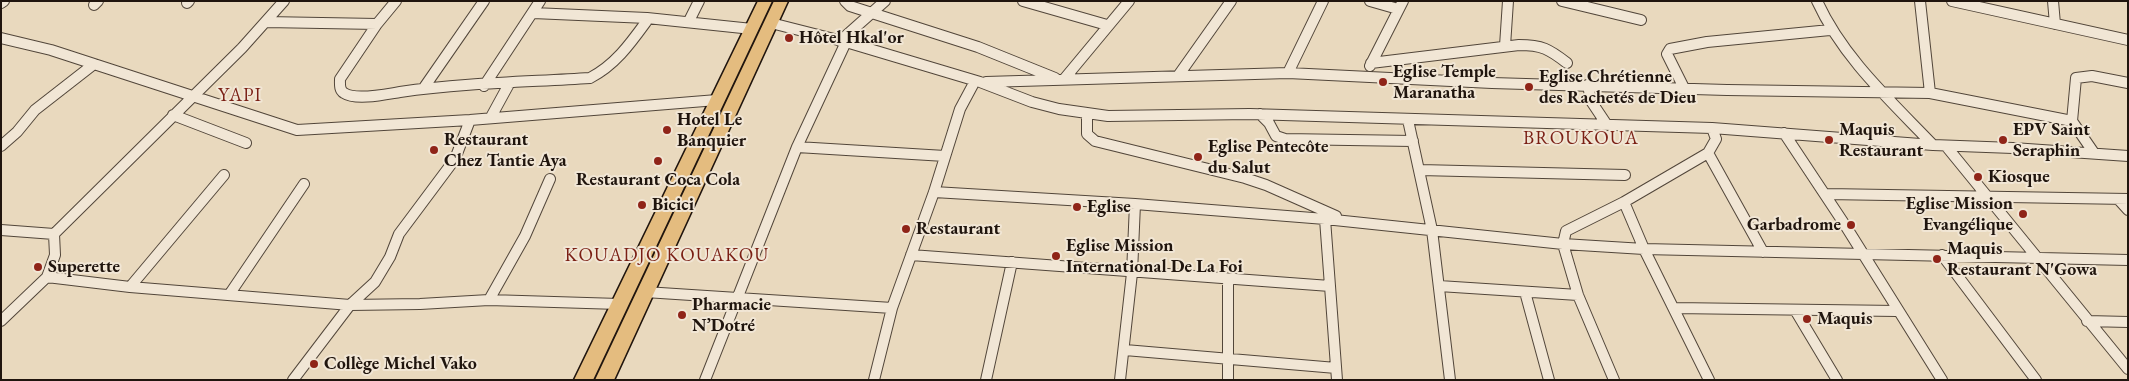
<!DOCTYPE html>
<meta charset="utf-8">
<style>
body{margin:0}
#map{position:relative;width:2129px;height:381px;overflow:hidden;background:#e9d9be;font-family:"EB Garamond",serif}
canvas{display:block}
.frame{position:absolute;inset:0;border:2px solid #20150e;pointer-events:none}
</style>
<div id="map">
<canvas width="2129" height="381"></canvas>
<div class="frame"></div>
</div>
<script>
const ctx = document.querySelector('canvas').getContext('2d');
ctx.lineJoin = 'round';
function trace(path, color, width, dash) {
  ctx.strokeStyle = color;
  ctx.lineWidth = width;
  ctx.lineCap = dash ? 'butt' : 'round';
  ctx.setLineDash(dash || []);
  ctx.stroke(path);
}
function fillPath(path, color) {
  ctx.fillStyle = color;
  ctx.fill(path, 'evenodd');
}
function label(font, color, halo, rows, align = 'center') {
  ctx.font = font + ' "EB Garamond",serif';
  ctx.lineWidth = 4;
  ctx.setLineDash([]);
  ctx.textBaseline = 'middle';
  ctx.strokeStyle = halo;
  ctx.fillStyle = color;
  for (const [text, x, y, turn = 0] of rows) {
    ctx.save();
    ctx.translate(x, y);
    ctx.rotate((+turn || 0) * Math.PI / 180);
    ctx.textAlign = isNaN(turn) ? turn : align;
    if (halo) ctx.strokeText(text, 0, 0);
    ctx.fillText(text, 0, 0);
    ctx.restore();
  }
}
const minor = new Path2D(`
 M 284,1 L 242,48 L 54,234 L 55,255 L 47,277 L 130,287 L 350,305 L 420,304 L 489,300 L 619,304
 M 396,1 L 377,24 L 340,79 C 340,84 339,90 344,93 C 356,101 387,94 400,92 C 463,83 527,82 590,78 C 615,65 630,44 646,22 L 647,18 L 752,29
 M 845,1 L 850,6 L 978,47 L 1055,78
 M 1023,1 L 1107,25
 M 1370,1 L 1398,9
 M 1562,1 L 1641,20
 M 1817,1 C 1843,58 1890,100 1933,145
 M 1920,1 L 1930,93
 M 1952,1 L 2128,40
 M 2053,1 L 2055,24
 M 1,3 L 4,1
 M 187,3 L 189,1
 M 94,5 L 98,1
 M 533,13 L 647,18
 M 689,21 L 699,1
 M 266,22 L 377,24
 M 771,23 L 846,42 L 980,82 L 1032,102 L 1059,109 L 1108,116 L 1250,114 L 1712,128 L 1933,145 L 2013,148 L 2128,156
 M 1,38 L 51,50 L 297,130 L 470,120 L 717,100
 M 840,41 L 885,1
 M 1505,46 L 1508,1
 M 1371,63 L 1519,45 C 1542,45 1549,49 1567,63
 M 1370,66 L 1403,1
 M 1288,73 L 1323,1
 M 1178,76 L 1231,1
 M 1065,78 L 1129,1
 M 986,82 L 1288,73 L 1492,83 L 1727,90 L 1930,93 L 2072,121
 M 1588,85 L 1591,101 L 1607,125
 M 484,86 L 540,1
 M 1684,88 L 1667,54 L 1670,49 L 1707,42 L 1830,30
 M 423,89 L 484,1
 M 1087,114 L 1087,134 L 1095,141 L 1245,178 L 1266,185 L 1336,216
 M 1260,114 L 1269,123 L 1276,136 L 1285,139 L 1413,141
 M 173,115 L 246,143
 M 491,117 L 509,84
 M 1408,120 L 1432,230 L 1450,380
 M 1784,133 L 1845,225 L 1942,380
 M 1,146 L 17,132 L 35,110 L 94,64
 M 1946,146 L 2128,369
 M 797,147 L 945,156
 M 1708,153 L 1763,252
 M 2094,153 L 2072,121 L 2076,78 L 2092,76 L 2128,83
 M 1420,170 L 1625,175
 M 934,192 L 1135,204 L 1325,219 L 1563,244 L 1644,249 L 2128,260
 M 1827,194 L 2128,199
 M 2118,199 L 2128,210
 M 1624,202 L 1644,249 L 1709,380
 M 1325,219 L 1337,380
 M 1,230 L 54,234
 M 911,255 L 1330,286
 M 1942,255 L 2036,380
 M 1228,279 L 1228,380
 M 1439,286 L 1578,295
 M 130,287 L 224,175
 M 645,292 L 892,308
 M 1525,292 L 1549,380
 M 229,295 L 304,184
 M 489,300 L 525,236 L 550,179
 M 1674,308 L 1897,311
 M 1795,310 L 1837,380
 M 1,321 L 47,277
 M 2087,321 L 2128,322
 M 1125,350 L 1336,368
 M 293,380 L 350,305 L 375,282 L 390,257 L 399,234 L 455,159 L 470,120
 M 705,380 L 797,147 L 846,42
 M 874,380 L 892,308 L 934,192 L 960,109 L 975,81
 M 986,380 L 1012,262
 M 1120,380 L 1132,273 L 1135,204
 M 1614,380 L 1578,295 L 1563,244 L 1566,231 L 1624,202 L 1708,153 L 1716,139 L 1712,128`);
const primary = new Path2D(`
 M 758,1 L 772,1 L 593,380 L 574,380 Z
 M 774,1 L 788,1 L 614,380 L 595,380 Z`);
trace(minor, '#52463a', 12);
trace(primary, '#20150e', 3);
trace(minor, '#f1e6d5', 10);
fillPath(primary, '#e4bc7f');
for (const [x, y, r, color] of [
 [789,38,5,"#8f2418"],
 [1383,82,5,"#8f2418"],
 [1529,87,5,"#8f2418"],
 [667,130,5,"#8f2418"],
 [1829,140,5,"#8f2418"],
 [2003,140,5,"#8f2418"],
 [434,150,5,"#8f2418"],
 [1198,157,5,"#8f2418"],
 [658,161,5,"#8f2418"],
 [1978,177,5,"#8f2418"],
 [642,205,5,"#8f2418"],
 [1077,207,5,"#8f2418"],
 [2023,214,5,"#8f2418"],
 [1851,225,5,"#8f2418"],
 [906,229,5,"#8f2418"],
 [1056,256,5,"#8f2418"],
 [1937,259,5,"#8f2418"],
 [38,267,5,"#8f2418"],
 [682,315,5,"#8f2418"],
 [1807,319,5,"#8f2418"],
 [314,364,5,"#8f2418"]
]) {
  const dot = new Path2D();
  dot.arc(x, y, r, 0, 2 * Math.PI);
  ctx.fillStyle = color;
  ctx.fill(dot);
  trace(dot, '#f1e6d5', 2);
}
label('bold 18px', '#20150e', '#f1e6d5', [
 ["Hôtel Hkal'or",799,38],
 ["Eglise Temple",1393,72],
 ["Maranatha",1393,93],
 ["Eglise Chrétienne",1539,77],
 ["des Rachetés de Dieu",1539,98],
 ["Hotel Le",677,120],
 ["Banquier",677,141],
 ["Maquis",1839,130],
 ["Restaurant",1839,151],
 ["EPV Saint",2013,130],
 ["Seraphin",2013,151],
 ["Restaurant",444,140],
 ["Chez Tantie Aya",444,161],
 ["Eglise Pentecôte",1208,147],
 ["du Salut",1208,168],
 ["Kiosque",1988,177],
 ["Restaurant Coca Cola",658,180,"center"],
 ["Eglise Mission",2013,204,"right"],
 ["Evangélique",2013,225,"right"],
 ["Bicici",652,205],
 ["Eglise",1087,207],
 ["Garbadrome",1841,225,"right"],
 ["Restaurant",916,229],
 ["Eglise Mission",1066,246],
 ["International De La Foi",1066,267],
 ["Maquis",1947,249],
 ["Restaurant N'Gowa",1947,270],
 ["Superette",48,267],
 ["Pharmacie",692,305],
 ["N’Dotré",692,326],
 ["Maquis",1817,319],
 ["Collège Michel Vako",324,364]
], 'left');
ctx.letterSpacing = '1px';
label('19px', '#7a1f14', '#f1e6d5', [
 ["YAPI",240,96],
 ["BROUKOUA",1581,139],
 ["KOUADJO KOUAKOU",667,256]
]);
ctx.letterSpacing = '0px';
</script>
